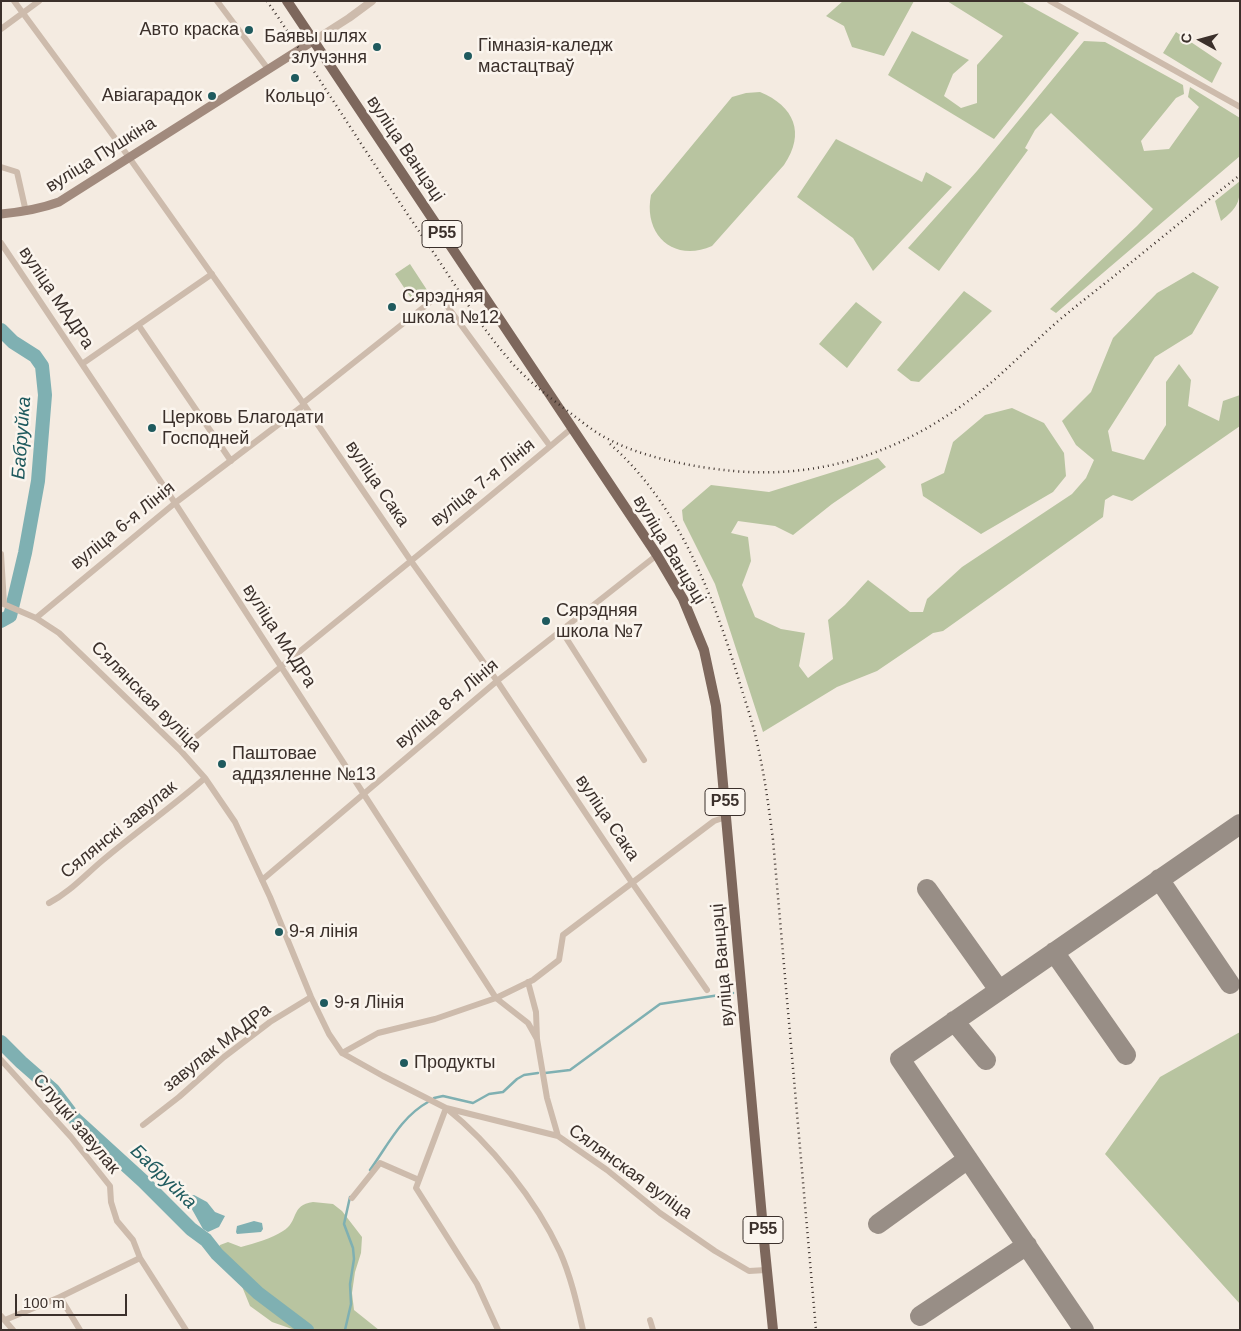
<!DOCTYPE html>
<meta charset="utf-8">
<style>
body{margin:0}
#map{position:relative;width:1241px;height:1331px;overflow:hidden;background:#f4ebe1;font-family:Helvetica,sans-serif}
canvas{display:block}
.frame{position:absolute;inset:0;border:2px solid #3b302b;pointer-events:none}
.north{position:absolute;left:1176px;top:15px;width:50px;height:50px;-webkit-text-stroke:4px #fbf5ee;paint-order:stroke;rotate:277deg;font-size:14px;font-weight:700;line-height:20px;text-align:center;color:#3b302b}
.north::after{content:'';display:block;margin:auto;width:18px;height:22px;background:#3b302b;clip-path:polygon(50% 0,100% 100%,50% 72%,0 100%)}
.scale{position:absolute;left:15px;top:1294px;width:112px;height:22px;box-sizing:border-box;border:2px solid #3b302b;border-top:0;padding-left:6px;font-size:15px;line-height:18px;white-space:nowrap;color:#3b302b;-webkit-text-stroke:4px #fbf5ee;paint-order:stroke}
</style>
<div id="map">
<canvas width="1241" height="1331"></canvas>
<div class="frame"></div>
<div class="north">С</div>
<div class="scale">100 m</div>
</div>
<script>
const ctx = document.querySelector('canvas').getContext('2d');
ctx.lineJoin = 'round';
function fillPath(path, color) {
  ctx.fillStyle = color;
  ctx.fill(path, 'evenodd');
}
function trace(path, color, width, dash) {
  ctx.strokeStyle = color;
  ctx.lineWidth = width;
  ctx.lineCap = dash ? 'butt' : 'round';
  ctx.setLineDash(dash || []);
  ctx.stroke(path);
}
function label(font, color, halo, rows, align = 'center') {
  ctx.font = font + ' Helvetica,sans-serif';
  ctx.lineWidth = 5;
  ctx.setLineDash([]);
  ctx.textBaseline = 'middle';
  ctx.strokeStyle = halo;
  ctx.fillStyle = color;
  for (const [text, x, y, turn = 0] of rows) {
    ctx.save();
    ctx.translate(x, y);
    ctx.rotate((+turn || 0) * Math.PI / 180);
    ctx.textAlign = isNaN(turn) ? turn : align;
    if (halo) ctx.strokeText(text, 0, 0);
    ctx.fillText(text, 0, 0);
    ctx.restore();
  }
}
fillPath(new Path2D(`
 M 843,1 L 914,1 L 884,56 L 852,47 L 844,26 L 826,16 Z
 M 947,1 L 1021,1 L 1079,33 L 994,139 L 888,75 L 912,31 L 969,60 L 953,74 L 944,96 L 961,108 L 977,103 L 977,65 L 1003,36 Z
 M 1176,32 L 1222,63 L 1212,83 L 1163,53 Z
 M 1084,41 L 1105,42 L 1183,85 L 1184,94 L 1176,98 L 1141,141 L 1144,151 L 1169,149 L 1199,107 L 1188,97 L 1190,87 L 1240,118 L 1240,156 L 1056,313 L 1050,309 L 1137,226 L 1153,209 L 1051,113 L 1035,130 L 1025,148 L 1028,150 L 939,271 L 908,248 L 977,171 Z
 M 760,92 C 794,106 806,133 784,165 L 712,246 C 674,263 643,235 651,195 L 732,97 L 746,93 Z
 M 836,139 L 922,182 L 926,172 L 952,187 L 873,271 L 853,238 L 797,197 Z
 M 1240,181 C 1240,203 1238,207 1221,221 L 1215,201 Z
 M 410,264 L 427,290 L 413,301 L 395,274 Z
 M 1193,272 L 1219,287 L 1192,334 L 1155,357 L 1108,431 L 1112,451 L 1144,460 L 1166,425 L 1166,382 L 1179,364 L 1191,380 L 1188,406 L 1219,421 L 1223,401 L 1240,395 L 1240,426 L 1132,501 L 1113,495 L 1105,500 L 1103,517 L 943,631 L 933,633 L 877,671 L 837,687 L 763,732 L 715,584 L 683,520 L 682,510 L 711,485 L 769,492 L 878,458 L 886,467 L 832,504 L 793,535 L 775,526 L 738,521 L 731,533 L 748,537 L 751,561 L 742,585 L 755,617 L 781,629 L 805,633 L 799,666 L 808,678 L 833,659 L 828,620 L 845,605 L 868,580 L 910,612 L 923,612 L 927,599 L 962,567 L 1072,494 L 1086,478 L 1094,460 L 1076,445 L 1062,421 L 1091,392 L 1113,338 L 1157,293 Z
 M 964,291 L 992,311 L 919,382 L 911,381 L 897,370 Z
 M 856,302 L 882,322 L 847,368 L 819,344 Z
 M 1012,408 L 1044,423 L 1064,453 L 1066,476 L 1053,492 L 981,534 L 923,496 L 921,484 L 944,473 L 953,442 L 985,415 Z
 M 1240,1032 L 1240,1304 L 1105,1154 L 1160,1077 Z
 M 313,1202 L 333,1204 L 342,1211 L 362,1237 L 361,1253 L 355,1272 L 352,1293 L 354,1310 L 379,1330 L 295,1330 L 272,1322 L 250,1306 L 241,1284 L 222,1266 L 214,1256 L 220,1245 L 228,1242 L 241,1247 C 255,1243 271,1239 283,1231 C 299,1222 290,1205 313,1202 Z`), '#b8c4a0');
fillPath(new Path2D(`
 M 194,1195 L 207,1202 L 215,1212 L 225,1216 L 219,1227 L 208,1232 L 203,1229 L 189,1204 L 191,1196 Z
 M 254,1221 L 262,1223 L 263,1229 L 261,1232 L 237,1234 L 236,1232 L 237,1226 Z`), '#7fb0b2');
trace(new Path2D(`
 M 545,1073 L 570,1070 L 660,1004 L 733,993
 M 434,1098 L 443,1096 L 473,1103 L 489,1094 L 503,1092 L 517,1079 L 524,1075 L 538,1073
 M 370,1170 C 388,1145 401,1117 428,1102
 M 345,1330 L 351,1304 L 350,1284 L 354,1259 L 353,1248 L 344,1224 L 350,1197`), '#7fb0b2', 2.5);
trace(new Path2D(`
 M 1,330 L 13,342 L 35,356 L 42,366 L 45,395 L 38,481 L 25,553 L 11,612 L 10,616 L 1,621
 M 1,1042 L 21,1062 L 53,1090 L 75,1119 L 143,1181 L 191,1229 L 206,1240 L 217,1254 L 258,1293 L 307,1330`), '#7fb0b2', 14);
trace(new Path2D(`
 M 1159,879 L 1230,984
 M 927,889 L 999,990
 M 1054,952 L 1126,1055
 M 954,1021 L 986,1060
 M 878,1224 L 968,1159
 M 920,1316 L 1027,1245
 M 1084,1330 L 900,1059 L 1240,824`), '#988e86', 20);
trace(new Path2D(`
 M 14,1 L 123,149 L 303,403 L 411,561 L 497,681 L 633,884 L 707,990
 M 217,1 L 268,69
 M 1050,1 L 1240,107
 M 1,29 L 39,1
 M 1,167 L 17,172 L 26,212
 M 1,243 L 175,503 L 496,998 L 528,1023 L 537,1039
 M 139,326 L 231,461
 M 82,364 L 212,274
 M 303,403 L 439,295 L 550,446
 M 1,554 L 4,604
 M 1,603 L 36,618 L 59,633 L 180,750 L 205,778 L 235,822 L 270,897 L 311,997 L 329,1034 L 342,1053 L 383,1076 L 446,1108 L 558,1136 L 607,1170 L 660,1213 L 715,1251 L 749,1271 L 766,1270
 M 36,618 L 175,503 L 304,405
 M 561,630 L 644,760
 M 180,750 C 309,642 443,537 572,428
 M 262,880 L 497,681 L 657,555
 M 49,903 C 70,892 85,875 103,860 C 136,832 172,807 205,778
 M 528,982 L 536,1012 L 537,1039 L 547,1098 L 558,1136
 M 342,1053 L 378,1033 L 435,1019 L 496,998 L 533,980 L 559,960 L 563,935 L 714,821 L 726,817
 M 1,1060 L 71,1137 L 110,1186 L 111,1202 L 117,1221 L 133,1240 L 140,1258 L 60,1297 L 80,1330
 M 143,1125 L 179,1097 L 224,1057 L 270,1022 L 311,997
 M 352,1198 L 380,1163 L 419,1180
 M 140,1258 L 186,1330
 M 1,1316 L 13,1330
 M 5,1320 L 60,1297
 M 650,1320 L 653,1330
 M 498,1330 L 477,1284 L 416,1188 L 446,1108 C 491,1144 536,1200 560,1252 C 571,1277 577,1304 583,1330`), '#cdbbac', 6);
trace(new Path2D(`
 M 313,41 L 349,18 L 372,1`), '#cdbbac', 8);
trace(new Path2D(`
 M 1,214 C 22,212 40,209 59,202 L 313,41`), '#a18a7d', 9);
trace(new Path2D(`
 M 287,1 L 657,555 L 683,599 L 704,650 L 716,706 L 765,1251 L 773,1330`), '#7d675c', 10);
trace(new Path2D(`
 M 267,1 C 321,80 371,161 425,240 C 452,279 476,321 507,357 C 524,378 544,393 565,409 C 579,419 592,431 608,439 C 644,458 693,467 733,471 C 814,478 887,457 954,411 C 992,386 1023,352 1057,322 C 1077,305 1098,289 1118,273 C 1159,240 1199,207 1240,175
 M 610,444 C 677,503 711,590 737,674 C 744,698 753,722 758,747 C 765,778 769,809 773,840 L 816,1330`), '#3b302b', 2.5, [1, 4]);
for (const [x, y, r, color] of [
 [249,30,5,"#1f5a5e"],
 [377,47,5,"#1f5a5e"],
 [468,56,5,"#1f5a5e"],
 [295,78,5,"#1f5a5e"],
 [212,96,5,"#1f5a5e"],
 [392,307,5,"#1f5a5e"],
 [152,428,5,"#1f5a5e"],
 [546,621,5,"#1f5a5e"],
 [222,764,5,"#1f5a5e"],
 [279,932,5,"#1f5a5e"],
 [324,1003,5,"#1f5a5e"],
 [404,1063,5,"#1f5a5e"]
]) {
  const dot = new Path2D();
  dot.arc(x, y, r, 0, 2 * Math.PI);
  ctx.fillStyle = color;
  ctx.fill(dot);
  trace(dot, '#fbf5ee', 2);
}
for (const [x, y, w] of [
 [442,234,40],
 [725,802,40],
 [763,1230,40]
]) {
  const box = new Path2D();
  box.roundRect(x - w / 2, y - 13.5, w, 27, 4);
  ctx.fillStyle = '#fbf5ee';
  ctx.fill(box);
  trace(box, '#3b302b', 1);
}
label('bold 16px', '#3b302b', null, [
 ["Р55",442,234],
 ["Р55",725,802],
 ["Р55",763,1230]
]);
label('18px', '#3b302b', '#fbf5ee', [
 ["Авто краска",239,30,"right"],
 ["Баявы шлях",367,37,"right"],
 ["злучэння",367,58,"right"],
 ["Гімназія-каледж",478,46],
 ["мастацтваў",478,67],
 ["Авіагарадок",202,96,"right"],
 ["Кольцо",295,97,"center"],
 ["Сярэдняя",402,297],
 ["школа №12",402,318],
 ["Церковь Благодати",162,418],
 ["Господней",162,439],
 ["Сярэдняя",556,611],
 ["школа №7",556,632],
 ["Паштовае",232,754],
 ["аддзяленне №13",232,775],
 ["9-я лінія",289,932],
 ["9-я Лінія",334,1003],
 ["Продукты",414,1063]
], 'left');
label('18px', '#3b302b', '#fbf5ee', [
 ["вуліца Ванцэці",405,149,56],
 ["вуліца Пушкіна",101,155,-32],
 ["вуліца МАДРа",56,298,56],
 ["вуліца 7-я Лінія",483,483,-39],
 ["вуліца Сака",377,484,56],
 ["вуліца 6-я Лінія",123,526,-39],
 ["вуліца Ванцэці",669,550,59],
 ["вуліца МАДРа",279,636,57],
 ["Сялянская вуліца",146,697,45],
 ["вуліца 8-я Лінія",447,704,-40],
 ["вуліца Сака",607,818,56],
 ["Сялянскі завулак",119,830,-39],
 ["вуліца Ванцэці",723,965,-95],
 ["завулак МАДРа",217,1048,-38],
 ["Слуцкі завулак",76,1124,50],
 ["Сялянская вуліца",630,1172,36]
]);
label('italic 19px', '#1f5a5e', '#fbf5ee', [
 ["Бабруйка",22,438,-86],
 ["Бабруйка",163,1177,44]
]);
</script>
